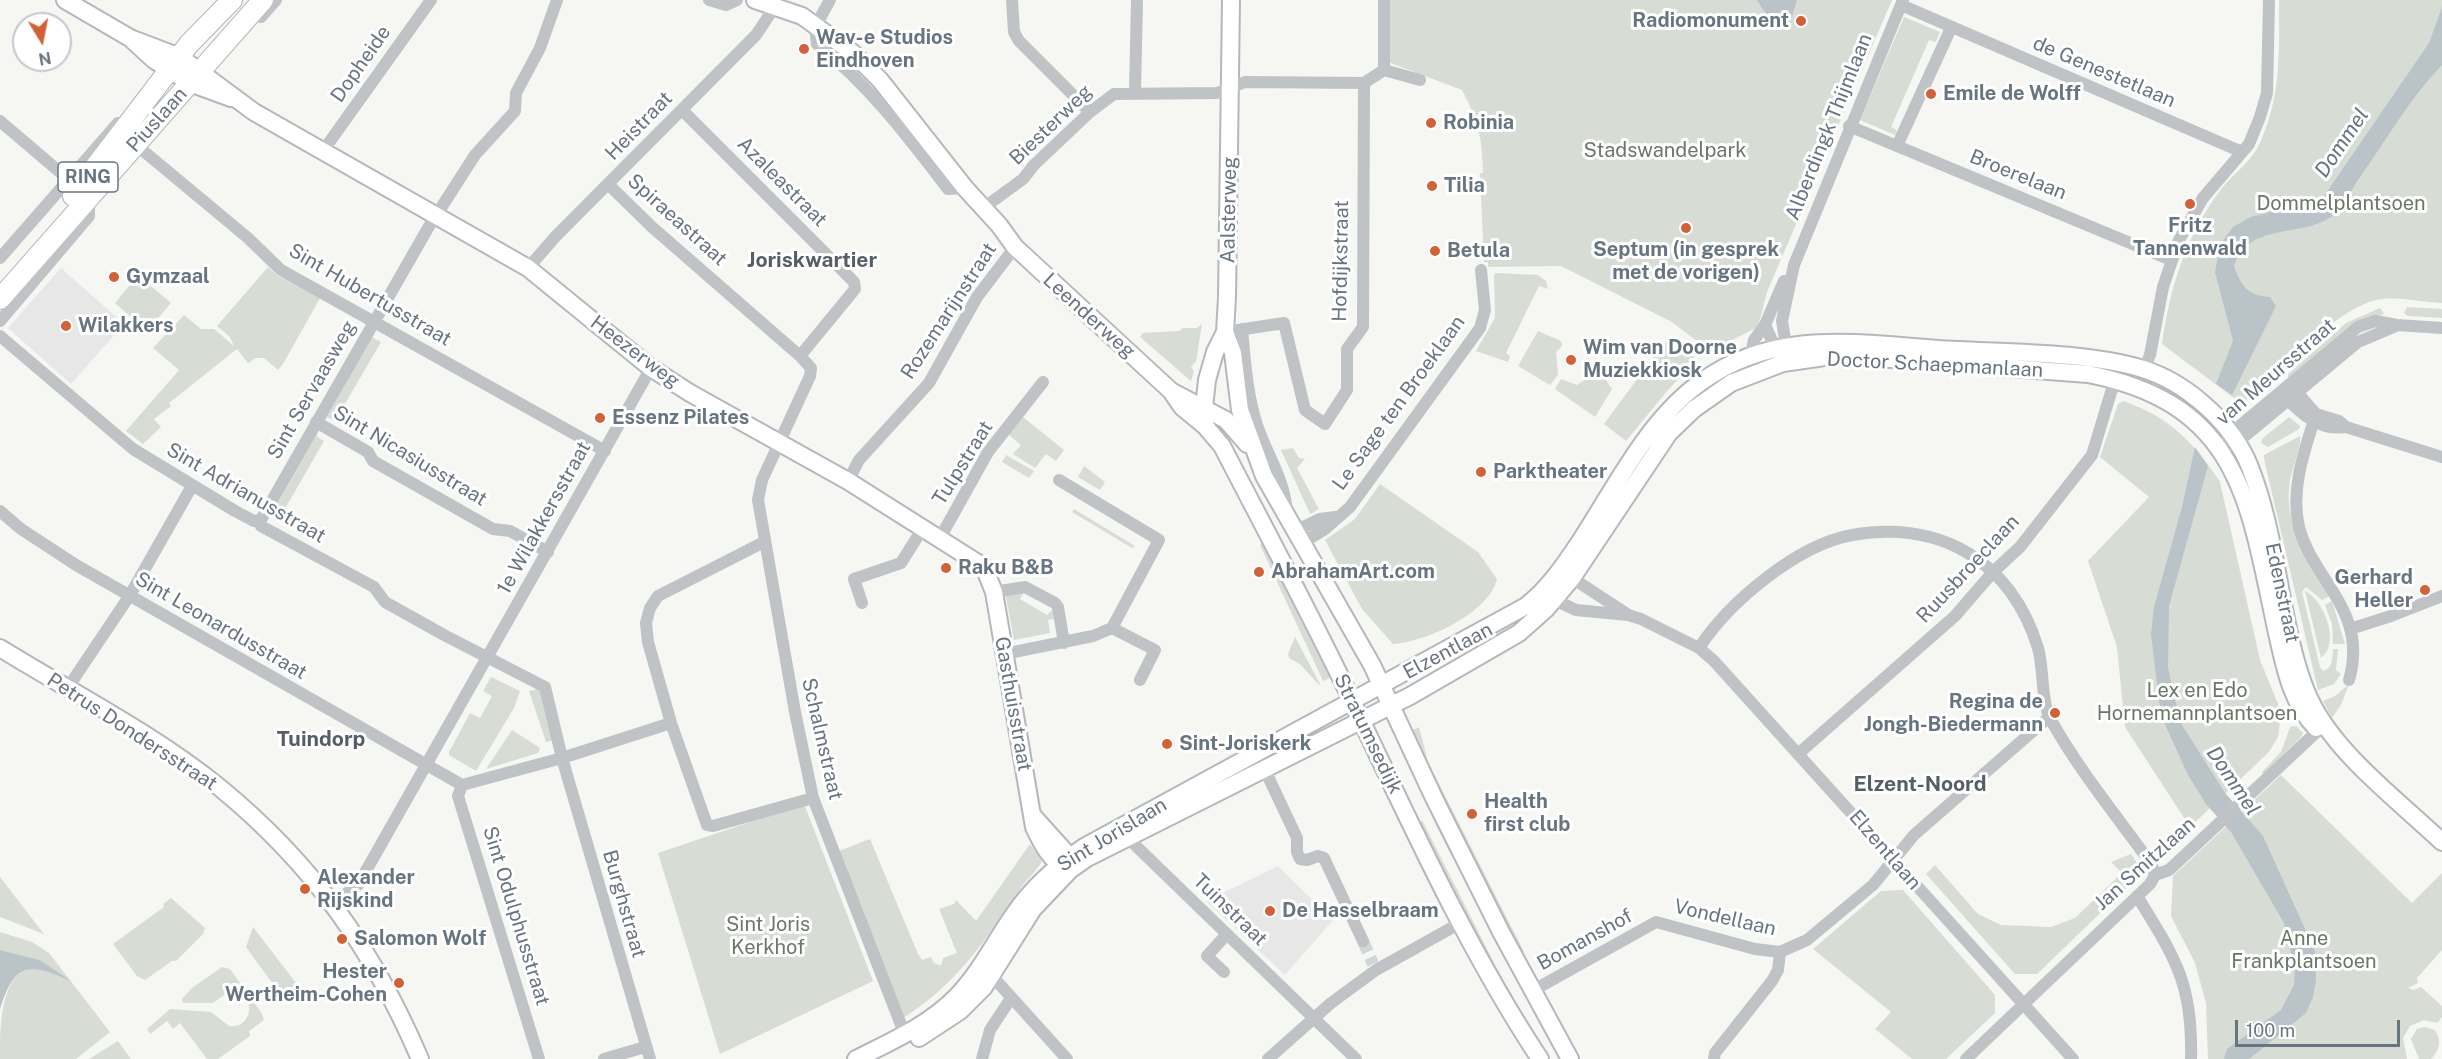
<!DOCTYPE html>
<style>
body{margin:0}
#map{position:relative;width:2442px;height:1059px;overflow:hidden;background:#f6f6f3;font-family:"Public Sans",sans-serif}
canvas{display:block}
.north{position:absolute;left:12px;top:12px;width:60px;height:60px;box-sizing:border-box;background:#fff;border:2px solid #c2c8cd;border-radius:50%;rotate:170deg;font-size:16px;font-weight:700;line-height:24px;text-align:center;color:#677581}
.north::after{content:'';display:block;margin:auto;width:21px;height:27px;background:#d36135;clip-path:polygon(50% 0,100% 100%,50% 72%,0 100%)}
.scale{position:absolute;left:2235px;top:1020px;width:165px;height:27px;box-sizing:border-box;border:3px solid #677581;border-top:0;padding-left:8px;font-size:18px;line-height:21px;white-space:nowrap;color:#677581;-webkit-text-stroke:4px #fff;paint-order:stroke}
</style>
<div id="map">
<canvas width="2442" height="1059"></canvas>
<div class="north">N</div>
<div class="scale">100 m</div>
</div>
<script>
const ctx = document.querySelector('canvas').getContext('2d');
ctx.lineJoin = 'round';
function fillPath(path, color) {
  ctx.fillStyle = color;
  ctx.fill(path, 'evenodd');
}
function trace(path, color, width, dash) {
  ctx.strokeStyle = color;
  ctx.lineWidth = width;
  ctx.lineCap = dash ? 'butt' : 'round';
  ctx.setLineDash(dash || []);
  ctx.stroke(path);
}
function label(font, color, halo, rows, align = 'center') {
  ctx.font = font + ' "Public Sans",sans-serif';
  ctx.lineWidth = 6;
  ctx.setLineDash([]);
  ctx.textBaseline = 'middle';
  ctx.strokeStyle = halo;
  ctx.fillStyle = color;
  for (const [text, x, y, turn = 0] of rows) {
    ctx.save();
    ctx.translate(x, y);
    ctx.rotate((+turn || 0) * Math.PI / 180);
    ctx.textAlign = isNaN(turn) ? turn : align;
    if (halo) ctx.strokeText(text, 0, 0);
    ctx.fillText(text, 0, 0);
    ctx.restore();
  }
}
fillPath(new Path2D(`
 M 61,268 L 124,324 L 71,384 L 8,328 Z
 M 1278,866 L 1333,920 L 1285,975 L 1206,901 Z`), '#e6e7e6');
fillPath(new Path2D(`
 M 1389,0 L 1892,0 L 1767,292 L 1758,327 L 1710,351 L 1672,322 L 1561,266 L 1488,267 L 1488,262 L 1484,262 L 1480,173 L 1483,173 C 1482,138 1479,121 1462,90 L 1388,62 Z
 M 2279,0 L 2442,0 L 2442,303 C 2422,302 2402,297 2382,299 C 2341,303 2274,375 2242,404 L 2162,344 C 2170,287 2186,235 2222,188 C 2234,173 2252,161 2260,143 C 2282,94 2279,50 2279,0 Z
 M 1904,17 L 1940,32 L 1936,42 L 1929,40 L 1891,127 L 1897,130 L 1895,135 L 1860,120 Z
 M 268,267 L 278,276 L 320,298 L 283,364 L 278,370 L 264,358 L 256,358 L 248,363 L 237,349 L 169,403 L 171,406 L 154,419 L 161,427 L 143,444 L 126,431 L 179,370 L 153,348 L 184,315 L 201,329 L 214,329 L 234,346 L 230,337 L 217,326 Z
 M 1496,273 L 1538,275 L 1546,281 L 1548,289 L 1539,286 L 1506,353 L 1510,356 L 1508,362 L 1476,351 L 1495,318 L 1494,275 Z
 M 138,275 L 171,303 L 147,331 L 115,303 Z
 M 2407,307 L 2442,309 L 2442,318 L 2408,316 L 2404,313 Z
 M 2380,308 L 2384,314 L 2352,325 L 2288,378 L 2288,374 L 2346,323 Z
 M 1202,324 L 1196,361 L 1191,367 L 1194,371 L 1191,381 L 1140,337 L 1143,333 L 1179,331 L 1183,328 L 1197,328 Z
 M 1538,331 L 1561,341 L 1562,346 L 1556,352 L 1558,375 L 1550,385 L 1518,366 Z
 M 372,337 L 381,342 L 335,421 L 327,417 Z
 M 1675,340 L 1697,360 L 1668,390 L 1626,441 L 1604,424 L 1663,344 Z
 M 1595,373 L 1602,374 L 1612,389 L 1595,417 L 1555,389 L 1561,379 L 1577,385 Z
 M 2123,401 C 2168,416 2195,443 2220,482 L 2260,660 L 2278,704 L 2280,722 L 2278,737 L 2269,752 L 2190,827 L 2125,727 L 2117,647 L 2088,561 L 2149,497 L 2100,457 L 2118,404 Z
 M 1023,417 L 1064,450 L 1056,461 L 1046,454 L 1035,468 L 1013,454 L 1021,445 L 1009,435 Z
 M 2289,417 L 2300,426 L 2299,429 L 2268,447 L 2261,443 L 2263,438 Z
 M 316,436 L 324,441 L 279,519 L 271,515 Z
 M 2300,436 C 2302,445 2292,469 2290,481 C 2283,525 2307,561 2330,596 L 2322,600 L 2306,587 L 2302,592 L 2320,667 L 2323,671 C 2333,668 2332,659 2333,649 L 2338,649 L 2336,670 L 2341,674 L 2334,684 L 2318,690 L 2264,459 L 2264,455 Z
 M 1293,448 L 1299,458 L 1305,459 L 1297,468 L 1319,509 L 1310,514 L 1281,450 Z
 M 1006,455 L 1034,471 L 1029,478 L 1002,462 Z
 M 1084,466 L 1105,482 L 1100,490 L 1078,477 Z
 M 1380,484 L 1478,552 L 1497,579 C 1489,613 1426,642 1393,644 L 1362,609 L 1325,540 L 1355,519 Z
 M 1074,509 L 1135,546 L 1132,548 L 1072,512 Z
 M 1266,541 L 1332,677 L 1323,681 L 1260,545 Z
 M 2305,591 C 2324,600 2341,643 2321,658 Z
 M 1024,592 L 1020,599 L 1047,615 L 1053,609 L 1054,619 L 1048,620 L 1050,633 L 1014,640 L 1006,597 L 1008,593 Z
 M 2332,601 L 2345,644 L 2333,644 L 2332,624 L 2325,605 Z
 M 1295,637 L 1320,684 L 1319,685 L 1300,664 L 1289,658 L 1288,654 Z
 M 491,677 L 520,691 L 514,708 L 476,771 L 449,755 L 449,752 L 470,713 L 480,718 L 492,696 L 483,691 Z
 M 2349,684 L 2341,705 L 2332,718 L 2323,701 L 2335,696 Z
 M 542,688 L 555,740 L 546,742 L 529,691 Z
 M 2296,726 L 2303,733 L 2301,737 L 2264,774 L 2262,772 L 2281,752 L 2290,727 Z
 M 1419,727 L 1428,762 L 1523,950 L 1524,953 L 1519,955 L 1471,860 L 1413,730 Z
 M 512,730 L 540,748 L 538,753 L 486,769 Z
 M 1398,737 L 1549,1031 L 1545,1034 L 1441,835 L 1396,739 Z
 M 2281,775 L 2412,903 L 2442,873 L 2442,950 L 2417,978 L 2418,983 L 2408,988 L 2414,990 L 2421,987 L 2442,1006 L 2442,1017 L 2437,1023 L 2424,1020 L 2410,1026 L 2403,1038 L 2407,1059 L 2208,1059 L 2206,1003 L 2195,963 L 2171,916 L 2173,876 Z
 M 804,804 L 873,981 L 720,1054 L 658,853 Z
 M 1422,820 L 1495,965 L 1547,1059 L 1475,937 L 1419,828 Z
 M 870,839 L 918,954 L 922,960 L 931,957 L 934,963 L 941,966 L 943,958 L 957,953 L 939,909 L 954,904 L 956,900 L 976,921 L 1030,844 L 1042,861 C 1037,871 1026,880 1020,889 C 985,941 957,984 903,1018 L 839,851 Z
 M 2131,854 L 2143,872 L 2037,974 L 2015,974 L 1926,874 L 1935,865 L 1978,914 L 2001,925 L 2051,927 L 2075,918 L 2122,873 L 2111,862 Z
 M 0,877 L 44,934 L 0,917 Z
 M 1903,890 L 1995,995 L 1995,1013 L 1946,1059 L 1912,1059 L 1875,1029 L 1891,1012 L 1813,949 L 1881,891 Z
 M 171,898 L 205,928 L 203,934 L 176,961 L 172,961 L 145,980 L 137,976 L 113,944 L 164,907 L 163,904 Z
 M 253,927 L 303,992 L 290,1001 L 282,990 L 278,991 L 246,947 Z
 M 0,932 L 32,942 L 49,953 L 110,1032 L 76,1059 L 0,1059 C 0,1026 0,952 50,972 L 40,960 L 0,950 Z
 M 222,967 L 230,969 L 261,1012 L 264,1020 L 249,1031 L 250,1036 L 218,1059 L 207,1059 L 180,1023 L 173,1029 L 167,1021 L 150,1034 L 147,1029 L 170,1009 L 211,1012 L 229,1026 C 243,1028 251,1017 249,1003 L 238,993 L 227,993 L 213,1003 L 183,1003 L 182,999 L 192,988 Z
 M 2424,1027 L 2435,1030 C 2442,1042 2440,1049 2431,1059 L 2419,1059 L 2411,1039 L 2417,1029 Z
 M 118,1041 L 131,1059 L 89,1059 Z`), '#d7dcd4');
fillPath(new Path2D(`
 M 1757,0 L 1797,0 L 1789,26 L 1784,28 L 1770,21 Z
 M 2442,7 L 2442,65 C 2409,99 2385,142 2358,180 C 2351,190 2344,207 2335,214 C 2303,240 2249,220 2234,266 C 2241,286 2248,296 2270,297 L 2276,306 L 2232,395 L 2216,384 L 2233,341 L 2215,272 L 2220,245 L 2233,227 L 2251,217 L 2322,199 L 2429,43 Z
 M 2195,447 L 2208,466 L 2169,606 L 2168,667 L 2173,692 L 2182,725 L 2225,793 L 2263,836 L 2315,951 L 2316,980 L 2313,997 L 2306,1013 L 2249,1059 L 2224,1059 L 2227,1049 L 2281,1010 L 2294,985 L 2295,969 L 2284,923 L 2231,832 L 2206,804 L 2188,775 L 2164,722 L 2159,701 L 2151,634 L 2154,607 L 2182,507 Z
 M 0,950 L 40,960 L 72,982 C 30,962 15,961 0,1009 Z`), '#bac3c8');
trace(new Path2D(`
 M 1363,941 L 1373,964`), '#d2d6d6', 12, [12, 6]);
const secondary = new Path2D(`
 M 65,0 L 130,38 L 154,60 L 190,83 L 231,98
 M 755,0 L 802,16 L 853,53 L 880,80 L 965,188 L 999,225 L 1015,247 L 1171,391 L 1182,407 L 1205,426
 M 1231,0 L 1227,297 L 1225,332 L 1215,352 L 1207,380 L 1204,408 L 1205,426 L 1222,446 C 1266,531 1311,615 1352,701 C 1410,822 1466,947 1540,1059
 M 130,38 L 180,57 L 254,112 L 528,268 L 651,368 L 690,393 L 848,481 L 984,567 L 994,592 L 1034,827 C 1041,842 1051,862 1066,868
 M 1225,332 L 1233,353 L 1240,410 L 1264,476 L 1372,665 L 1434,798 L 1501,932 L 1570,1059
 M 1171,391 L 1226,420 L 1247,444
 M 0,648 C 73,693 152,733 219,787 C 312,863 373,949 420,1059
 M 1033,816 L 1070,857 L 1070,866
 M 919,1038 L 960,1011 L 984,987 L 1033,909 L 1070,870 L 1087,858 L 1410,696 L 1519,633 L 1546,609 L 1572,578 L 1669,433 L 1694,409 L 1731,383 L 1783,363 L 1838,355 L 2088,374 C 2242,404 2249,504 2277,633 C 2285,668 2291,702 2316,728
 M 856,1059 C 892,1041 929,1025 957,996 C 981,971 995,941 1015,913 C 1033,886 1058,865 1084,847 L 1526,606 C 1549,588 1565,564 1581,540 C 1616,486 1648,420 1701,382 C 1774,329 1854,343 1938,349 C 2000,353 2084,351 2143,369 C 2185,382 2227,419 2246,458 C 2258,485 2265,512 2271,541 C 2281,588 2290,660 2311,702 C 2337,755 2399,801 2442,842`);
const primary = new Path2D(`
 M 73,196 L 189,44 L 232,0
 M 0,299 L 263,0`);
trace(secondary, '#b4b8bc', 20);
trace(primary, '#b3b7ba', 22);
trace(new Path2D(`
 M 709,0 L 726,5 L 737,0
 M 830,0 L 815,27 L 817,44 C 868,84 908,137 948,189 L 965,188
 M 1012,0 L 1014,32 L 1019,41 L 1090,112
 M 1384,0 L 1384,70
 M 1901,5 L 2242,152
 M 261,17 L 276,0
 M 1384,70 L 1420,80
 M 1135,92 L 1137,0
 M 682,110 L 854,282 L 855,289 L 800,356 L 811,368 L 810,376 L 762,480 L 758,500 L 795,712 L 813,798 L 905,1035
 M 0,121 L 68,179
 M 1849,126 L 2171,260
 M 135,144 L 248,238 L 281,270 L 605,451
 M 1897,146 L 1951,28
 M 323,151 L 431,0
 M 609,185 L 652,227 L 800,356
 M 982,209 L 1023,179 L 1034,165 L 1090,112 L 1114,94 L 1217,93 L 1245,82 L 1364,83 L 1384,70
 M 0,258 L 118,123
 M 528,268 L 556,236 L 756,35 L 774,8
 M 0,321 L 89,216 L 89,196
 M 1765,325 L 1779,356
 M 1242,329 C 1245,361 1247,394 1257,425 C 1268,457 1284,478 1287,512
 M 1225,332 L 1284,323 L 1305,410 L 1325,424 L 1347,390 L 1347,349 L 1363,327 L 1364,83
 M 0,336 L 133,449 L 235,511 L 254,521 L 258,520 L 261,526 L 374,587 L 385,602 L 444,635 L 545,687 L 562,758 L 650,1059
 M 1785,353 L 1786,345 L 1782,321 L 1794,265 L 1903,0
 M 1751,354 L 1754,340 L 1765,325 L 1784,281
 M 2144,369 L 2150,355 L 2163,287 L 2179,240 L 2203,198 L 2249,144 L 2260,117 L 2267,93 L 2269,0
 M 2294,389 L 2316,414 L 2339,421 L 2346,427 L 2442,457
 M 2285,397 C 2302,415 2320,431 2346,427
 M 2316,414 C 2305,449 2290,489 2299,527 C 2313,581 2369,611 2349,680
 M 316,422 L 368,452 L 373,461 L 493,529 L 510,531 L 548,552
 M 2233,446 L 2358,342 L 2396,326
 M 2220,450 L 2230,434 L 2358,327 L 2375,321 L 2397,325 L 2442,328
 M 848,481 L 859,460 L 929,383 L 977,297 L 1015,247
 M 0,511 L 21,529 L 76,565 L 462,785 L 562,758 L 671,723
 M 258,520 L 262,518 L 428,228 L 475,155 L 515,111 L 516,93 L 540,48 L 557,0
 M 1295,531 L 1320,519 L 1335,517
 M 940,538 L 988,452 L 1043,382
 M 764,542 L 658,596 L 650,608 L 646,623 L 648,642 L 671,723 L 707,825 L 713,826 L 813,798
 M 1302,543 L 1325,529 L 1350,507 L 1480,328 L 1485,310 L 1481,270
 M 1566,574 L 1627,614
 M 994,592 L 1025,587 L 1055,603 L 1058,607 L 1064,643
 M 1548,597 L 1576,610 L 1628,615 L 1641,619 L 1699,648 L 1714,661 L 2073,1059
 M 862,603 L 854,579 L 901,563 L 923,528
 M 1112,628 L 1155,650 L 1140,680
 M 2350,629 L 2391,616 L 2442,596
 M 1699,648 C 1729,602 1797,545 1852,535 C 1941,520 2011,561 2038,648 C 2044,669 2041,703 2051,720 C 2078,769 2119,819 2152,865 L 2155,875
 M 1004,654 L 1093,636 L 1112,628 L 1159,540 L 1059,480
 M 67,689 L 130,595 L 192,486
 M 1798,754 L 1955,616 L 1993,572 L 2020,547 L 2092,455 L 2112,389 L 2124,381
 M 1265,770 L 1297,838 L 1297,852 L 1300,859 L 1307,860 L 1318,856 L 1324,858 L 1363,941
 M 462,785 L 458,796 L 539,1059
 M 1124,831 L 1136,846 L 1356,1059
 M 2137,896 C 2175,958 2193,983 2191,1059
 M 333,903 L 358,885 L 651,368
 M 1224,972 L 1207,956 L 1226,935
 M 993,977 L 1067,1059
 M 1532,991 L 1656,922 L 1755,949 L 1780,952 L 1807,940 L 1873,885 L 1914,835 L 2049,717
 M 604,1059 L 645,1047
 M 982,1059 L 990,1030 L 1011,998
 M 1268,1059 L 1331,1003 L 1376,970 L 1462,922
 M 1714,1059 L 1715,1053 L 1772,981 L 1778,970 L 1780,952
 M 1966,1059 L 2150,884 L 2155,875 L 2169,870 L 2324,725`), '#bfc3c6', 12);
trace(secondary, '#fff', 16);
trace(primary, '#fff', 20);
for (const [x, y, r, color] of [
 [1801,21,6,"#d36135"],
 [804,49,6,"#d36135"],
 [1931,94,6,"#d36135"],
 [1431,123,6,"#d36135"],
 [1432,186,6,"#d36135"],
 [2190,204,6,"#d36135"],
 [1686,228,6,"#d36135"],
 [1435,251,6,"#d36135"],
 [114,277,6,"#d36135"],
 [66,326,6,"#d36135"],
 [1571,360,6,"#d36135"],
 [600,418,6,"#d36135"],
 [1481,472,6,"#d36135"],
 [946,568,6,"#d36135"],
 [1259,572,6,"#d36135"],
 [2425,590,6,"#d36135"],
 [2055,713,6,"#d36135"],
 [1167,744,6,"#d36135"],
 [1472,814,6,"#d36135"],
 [305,889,6,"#d36135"],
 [1270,911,6,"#d36135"],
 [342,939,6,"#d36135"],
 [399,983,6,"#d36135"]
]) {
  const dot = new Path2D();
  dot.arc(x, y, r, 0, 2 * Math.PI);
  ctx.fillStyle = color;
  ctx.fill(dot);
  trace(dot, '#fff', 2);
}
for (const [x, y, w] of [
 [88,177,60]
]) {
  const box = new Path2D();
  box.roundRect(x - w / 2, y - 15, w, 30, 4.5);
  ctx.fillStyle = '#fff';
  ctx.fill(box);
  trace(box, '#677581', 1.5);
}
label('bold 18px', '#677581', null, [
 ["RING",88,177]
]);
label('bold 20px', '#677581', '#fff', [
 ["Radiomonument",1789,21,"right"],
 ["Wav-e Studios",816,38],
 ["Eindhoven",816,61],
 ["Emile de Wolff",1943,94],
 ["Robinia",1443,123],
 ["Tilia",1444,186],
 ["Fritz",2190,226,"center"],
 ["Tannenwald",2190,249,"center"],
 ["Septum (in gesprek",1686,250,"center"],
 ["met de vorigen)",1686,273,"center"],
 ["Betula",1447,251],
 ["Gymzaal",126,277],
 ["Wilakkers",78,326],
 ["Wim van Doorne",1583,348],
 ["Muziekkiosk",1583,371],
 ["Essenz Pilates",612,418],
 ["Parktheater",1493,472],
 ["Raku B&B",958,568],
 ["AbrahamArt.com",1271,572],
 ["Gerhard",2413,578,"right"],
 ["Heller",2413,601,"right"],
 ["Regina de",2043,702,"right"],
 ["Jongh-Biedermann",2043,725,"right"],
 ["Sint-Joriskerk",1179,744],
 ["Health",1484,802],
 ["first club",1484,825],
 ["Alexander",317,878],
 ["Rijskind",317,901],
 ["De Hasselbraam",1282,911],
 ["Salomon Wolf",354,939],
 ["Hester",387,972,"right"],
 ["Wertheim-Cohen",387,995,"right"]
], 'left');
label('20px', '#677581', '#fff', [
 ["Dopheide",361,64,-55],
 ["de Genestetlaan",2104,72,23],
 ["Piuslaan",157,120,-48],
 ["Biesterweg",1051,125,-44],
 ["Heistraat",639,126,-46],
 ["Alberdingk Thijmlaan",1829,127,-68],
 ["Broerelaan",2018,175,22],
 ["Azaleastraat",782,182,45],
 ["Aalsterweg",1229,210,-89],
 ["Spiraeastraat",677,220,42],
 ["Hofdijkstraat",1341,261,-89],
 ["Sint Hubertusstraat",370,295,30],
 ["Rozemarijnstraat",949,311,-57],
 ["Leenderweg",1089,316,42],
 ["Heezerweg",635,352,37],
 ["Doctor Schaepmanlaan",1935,365,3],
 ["van Meursstraat",2276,372,-41],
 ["Sint Servaasweg",312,390,-60],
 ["Le Sage ten Broeklaan",1399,403,-54],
 ["Sint Nicasiusstraat",410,456,31],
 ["Tulpstraat",963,463,-58],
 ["Sint Adrianusstraat",246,493,30],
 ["1e Wilakkersstraat",544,518,-61],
 ["Ruusbroeclaan",1968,569,-47],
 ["Edenstraat",2282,593,78],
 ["Sint Leonardusstraat",221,626,30],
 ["Elzentlaan",1448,651,-28],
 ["Gasthuisstraat",1013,704,80],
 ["Petrus Dondersstraat",132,732,33],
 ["Stratumsedijk",1368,734,64],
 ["Schalmstraat",822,739,77],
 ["Sint Jorislaan",1112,835,-31],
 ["Elzentlaan",1885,850,49],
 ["Jan Smitzlaan",2145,864,-42],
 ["Burghstraat",624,904,74],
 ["Tuinstraat",1230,910,44],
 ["Sint Odulphusstraat",516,916,73],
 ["Vondellaan",1725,918,13],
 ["Bomanshof",1585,940,-29]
]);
label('20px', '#697966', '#fff', [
 ["Stadswandelpark",1665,151],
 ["Dommelplantsoen",2341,204],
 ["Lex en Edo",2197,691],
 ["Hornemannplantsoen",2197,714],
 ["Sint Joris",768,925],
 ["Kerkhof",768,948],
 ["Anne",2304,939],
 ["Frankplantsoen",2304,962]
]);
label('italic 21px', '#63757e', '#fff', [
 ["Dommel",2342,143,-56],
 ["Dommel",2233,781,56]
]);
label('bold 21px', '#555e67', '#fff', [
 ["Joriskwartier",812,261],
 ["Tuindorp",321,740],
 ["Elzent-Noord",1920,785]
]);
</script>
